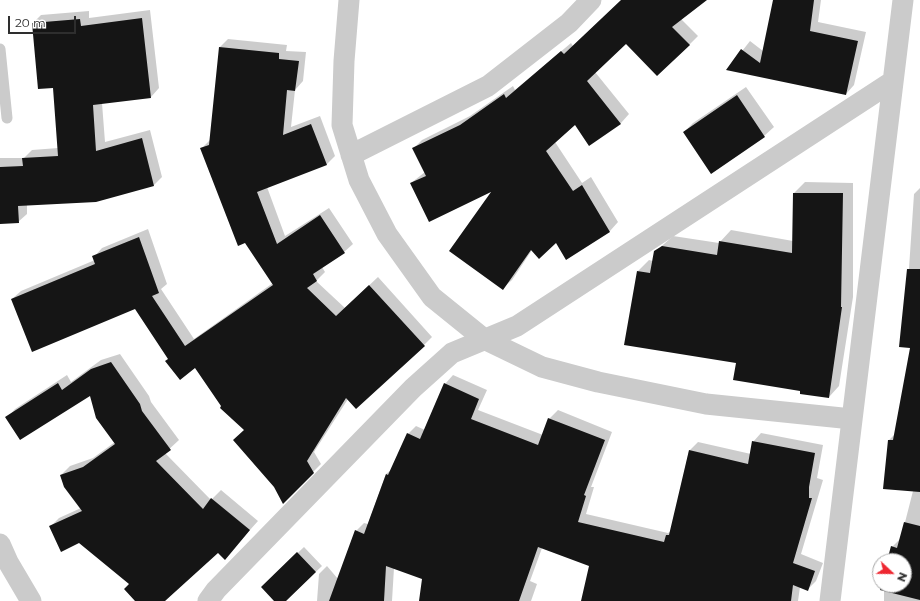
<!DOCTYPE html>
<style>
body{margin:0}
#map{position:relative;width:920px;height:601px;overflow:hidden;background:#fff;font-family:Montserrat,sans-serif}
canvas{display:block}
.north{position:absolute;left:872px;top:553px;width:40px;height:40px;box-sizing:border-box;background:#fff;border:1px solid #ababab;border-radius:50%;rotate:112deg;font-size:11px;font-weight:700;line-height:16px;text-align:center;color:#2e2e2e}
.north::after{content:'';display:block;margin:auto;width:14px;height:18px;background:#ee2731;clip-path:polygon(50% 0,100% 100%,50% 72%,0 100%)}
.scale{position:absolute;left:8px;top:16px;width:68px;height:18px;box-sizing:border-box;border:2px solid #2e2e2e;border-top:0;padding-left:5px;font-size:12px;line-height:14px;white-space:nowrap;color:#2e2e2e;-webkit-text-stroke:3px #fff;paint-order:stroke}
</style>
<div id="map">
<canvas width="920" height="601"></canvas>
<div class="north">N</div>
<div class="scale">20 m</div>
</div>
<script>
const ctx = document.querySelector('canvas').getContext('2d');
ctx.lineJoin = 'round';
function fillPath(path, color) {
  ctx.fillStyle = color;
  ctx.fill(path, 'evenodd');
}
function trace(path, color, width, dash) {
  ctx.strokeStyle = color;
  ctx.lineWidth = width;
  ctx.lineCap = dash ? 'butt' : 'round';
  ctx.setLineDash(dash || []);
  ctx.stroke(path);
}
fillPath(new Path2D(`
 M 622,0 L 705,0 L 681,19 L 698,36 L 689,45 L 626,42 L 595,72 L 629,114 L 621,123 L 590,144 L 576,124 L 555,142 L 582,183 L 591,177 L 618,222 L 610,231 L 566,258 L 556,241 L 532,250 L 512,280 L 503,288 L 494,190 L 411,183 L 425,172 L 414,148 L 422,140 L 470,116 L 513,86 L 515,90 L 571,43 L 573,46 Z
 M 774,0 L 821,0 L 818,22 L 866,32 L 854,85 L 846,94 L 728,69 L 750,41 L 763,51 Z
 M 150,10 L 159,88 L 151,97 L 102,103 L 105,142 L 150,130 L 162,177 L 154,185 L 27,205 L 27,214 L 18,222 L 0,223 L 0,158 L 24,158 L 32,150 L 58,148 L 54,87 L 33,23 L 41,15 L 89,11 L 89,18 Z
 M 228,39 L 287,45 L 286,51 L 306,52 L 303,81 L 295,90 L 291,127 L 320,116 L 335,156 L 327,164 L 267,187 L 285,236 L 329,208 L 353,244 L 344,252 L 322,267 L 325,272 L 316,281 L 345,308 L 378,277 L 432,337 L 424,345 L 348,399 L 314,452 L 321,464 L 283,502 L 245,430 L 223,406 L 195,366 L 169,359 L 136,308 L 12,299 L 21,291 L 95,260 L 94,257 L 102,248 L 148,229 L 167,284 L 161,289 L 194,339 L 273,283 L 202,148 L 210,140 L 220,47 Z
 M 746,87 L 774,127 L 764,136 L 712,173 L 684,132 L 693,123 Z
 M 805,182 L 853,183 L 853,297 L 839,386 L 829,397 L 801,390 L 737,362 L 638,271 L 649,260 L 653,261 L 655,252 L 673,236 L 719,243 L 731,230 L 793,241 L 794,193 Z
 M 920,188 L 920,601 L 884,601 L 884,590 L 882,585 L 904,585 L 904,561 L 888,561 L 892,547 L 901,538 L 913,491 L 889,440 L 895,434 L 911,348 L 908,283 L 914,194 Z
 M 120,354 L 149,396 L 151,402 L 179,440 L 165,453 L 211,500 L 221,490 L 258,521 L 225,558 L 218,552 L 164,601 L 136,601 L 130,584 L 80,542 L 50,527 L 59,518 L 81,508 L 61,475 L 70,466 L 93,458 L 115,442 L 90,394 L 7,418 L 15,409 L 67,375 L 71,382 L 101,360 Z
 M 453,375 L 487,390 L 478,410 L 543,435 L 549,419 L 558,410 L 612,432 L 591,487 L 594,487 L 586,514 L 668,533 L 671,531 L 689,451 L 698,442 L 751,454 L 753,442 L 761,433 L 823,445 L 817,478 L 823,480 L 801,554 L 823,563 L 816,581 L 807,590 L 800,587 L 798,601 L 582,601 L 590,565 L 542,548 L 530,581 L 537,584 L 531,601 L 420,601 L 423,578 L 394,568 L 392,601 L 317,601 L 319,574 L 327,566 L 338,579 L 356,531 L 364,523 L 368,524 L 386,474 L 392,469 L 408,434 L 416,426 L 425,430 L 445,384 Z
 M 304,547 L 322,566 L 285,601 L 275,601 L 262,587 Z`), '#0003');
fillPath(new Path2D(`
 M 621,0 L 707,0 L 672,27 L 690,45 L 657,76 L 626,44 L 587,81 L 621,124 L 589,146 L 575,125 L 546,151 L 573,191 L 582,185 L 610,232 L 566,260 L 556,243 L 539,259 L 531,250 L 503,290 L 449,251 L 491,192 L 429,222 L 410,183 L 426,176 L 412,148 L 460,125 L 504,94 L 506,98 L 561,51 L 564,54 Z
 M 773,0 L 814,0 L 810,31 L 858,41 L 846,95 L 726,70 L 741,49 L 760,63 Z
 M 142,18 L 151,98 L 93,105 L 96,151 L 142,138 L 154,186 L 96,202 L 18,206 L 19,223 L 0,224 L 0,167 L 23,166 L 22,158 L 58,156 L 53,88 L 38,89 L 32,23 L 80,19 L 81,26 Z
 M 219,47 L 279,53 L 279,59 L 299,61 L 295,91 L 287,90 L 283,135 L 311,124 L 327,165 L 257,192 L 277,244 L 320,215 L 345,253 L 313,274 L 317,281 L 307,288 L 336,316 L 369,285 L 425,346 L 356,409 L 346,398 L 307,461 L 314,473 L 283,504 L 274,487 L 233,440 L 244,430 L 220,408 L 221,406 L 195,368 L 180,380 L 165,361 L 168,359 L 135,309 L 32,352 L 11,299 L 95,264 L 92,256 L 139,237 L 159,293 L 152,296 L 185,346 L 273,285 L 245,243 L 238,246 L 200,148 L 209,145 Z
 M 737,95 L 765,137 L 711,174 L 683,132 Z
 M 793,193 L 843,193 L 841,307 L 842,307 L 829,398 L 800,394 L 800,391 L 733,380 L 736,363 L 624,345 L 637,271 L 650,273 L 654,251 L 662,246 L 717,255 L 719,241 L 792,253 Z
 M 907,269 L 920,269 L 920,492 L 883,489 L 888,440 L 893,440 L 910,348 L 899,347 Z
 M 111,362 L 140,404 L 142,411 L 171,450 L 156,461 L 203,509 L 211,498 L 250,530 L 225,560 L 218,553 L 165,601 L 135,601 L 124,589 L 129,584 L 79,543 L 61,552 L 49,526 L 82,511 L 64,487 L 60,475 L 83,467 L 115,444 L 96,418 L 90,396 L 20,440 L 5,417 L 58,383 L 62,390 L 91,369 Z
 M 444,383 L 479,399 L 471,419 L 538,445 L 548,418 L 605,440 L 584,495 L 586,496 L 578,522 L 664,542 L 666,535 L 669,535 L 689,450 L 748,464 L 752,441 L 815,453 L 809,487 L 809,498 L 812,498 L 793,563 L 815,571 L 808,591 L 793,585 L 791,601 L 581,601 L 589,566 L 538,547 L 519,601 L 419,601 L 422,579 L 386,566 L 384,601 L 329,601 L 355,530 L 364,534 L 386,474 L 388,475 L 407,433 L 420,439 Z
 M 904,522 L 920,526 L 920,600 L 880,590 L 881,585 L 904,585 L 904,561 L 887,561 L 891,546 L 897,548 Z
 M 297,552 L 316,572 L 286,601 L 274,601 L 261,587 Z`), '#151515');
trace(new Path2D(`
 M 0,49 L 7,118`), '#cbcbcb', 11);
trace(new Path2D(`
 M 349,0 L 344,61 L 342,125 L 359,180 L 387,234 L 432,297 L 484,339 L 542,367 L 598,382 L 706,404 L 852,419
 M 351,155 L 488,86 L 569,23 L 591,0
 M 0,544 L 8,562 L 31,601
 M 208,601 L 216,590 L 413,388 L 452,353 L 517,326 L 893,81
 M 830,601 L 903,0`), '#cbcbcb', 21);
</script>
